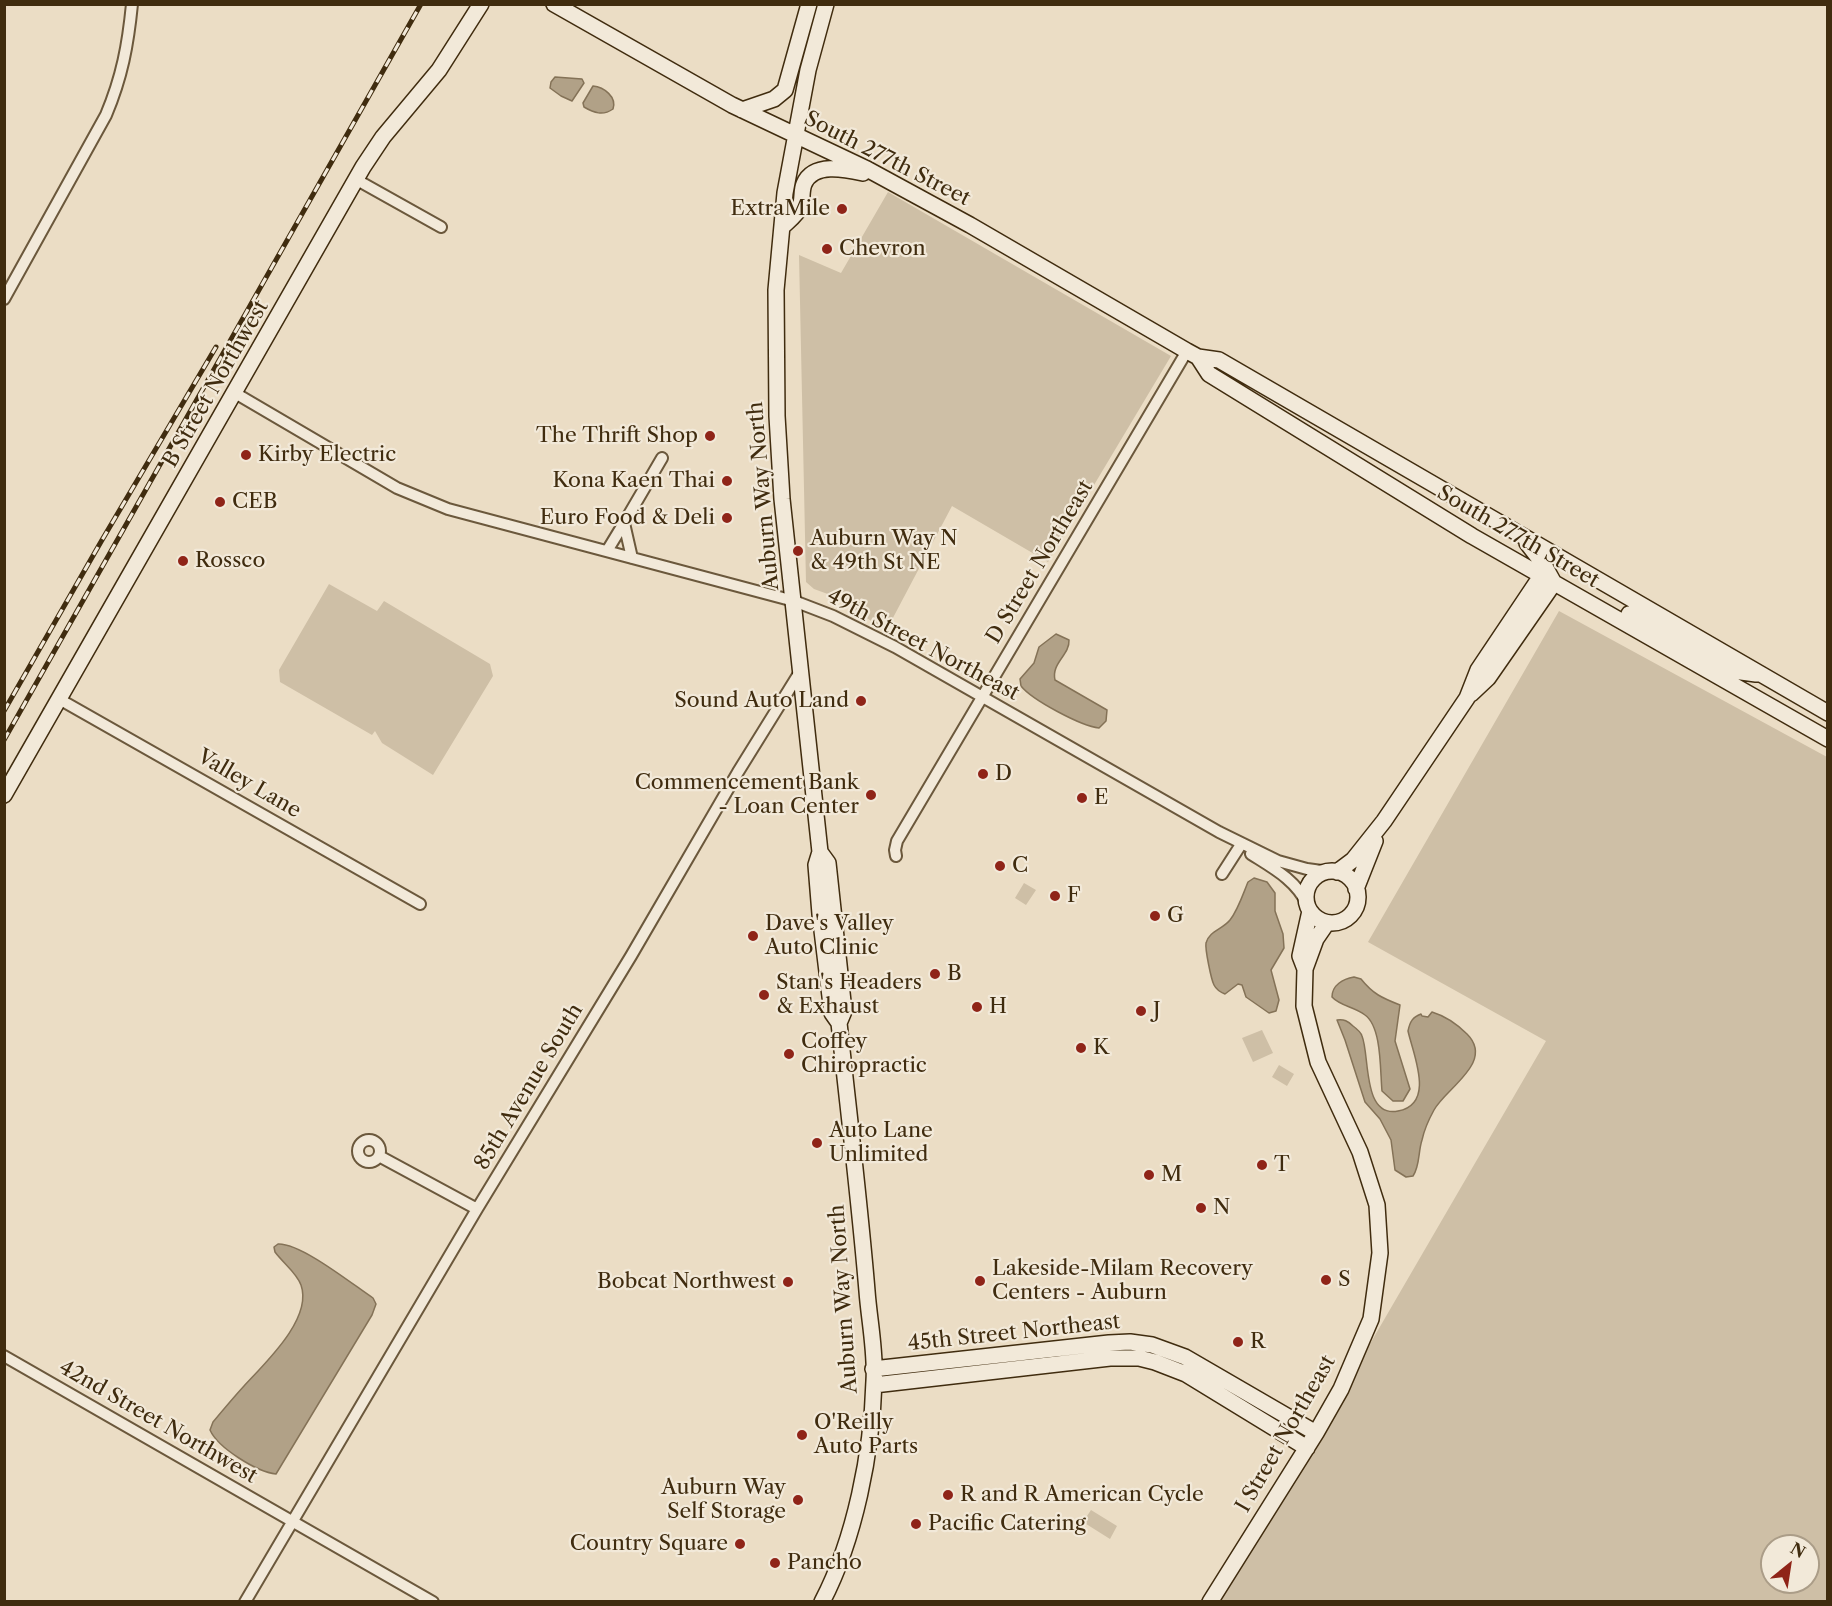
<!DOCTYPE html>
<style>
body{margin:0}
#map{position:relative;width:1832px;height:1606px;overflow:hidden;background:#ebddc5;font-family:"Libre Caslon Text",serif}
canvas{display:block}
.frame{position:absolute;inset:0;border:6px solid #402c0f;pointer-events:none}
.north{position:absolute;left:1760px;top:1534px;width:60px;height:60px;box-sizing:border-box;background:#f2e9d9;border:2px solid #ab9d88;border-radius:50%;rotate:30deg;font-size:16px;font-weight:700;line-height:24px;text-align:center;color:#402c0f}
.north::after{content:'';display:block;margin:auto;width:21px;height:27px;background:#8f2418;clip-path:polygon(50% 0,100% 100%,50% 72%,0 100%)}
</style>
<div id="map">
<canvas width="1832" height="1606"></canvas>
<div class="frame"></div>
<div class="north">N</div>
</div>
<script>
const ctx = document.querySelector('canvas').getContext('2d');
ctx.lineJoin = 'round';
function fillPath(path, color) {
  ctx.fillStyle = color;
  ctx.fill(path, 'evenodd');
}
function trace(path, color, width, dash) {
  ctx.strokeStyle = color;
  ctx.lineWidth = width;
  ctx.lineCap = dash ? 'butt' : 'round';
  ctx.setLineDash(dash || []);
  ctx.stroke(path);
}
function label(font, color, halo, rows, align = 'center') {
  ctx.font = font + ' "Libre Caslon Text",serif';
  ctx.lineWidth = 4.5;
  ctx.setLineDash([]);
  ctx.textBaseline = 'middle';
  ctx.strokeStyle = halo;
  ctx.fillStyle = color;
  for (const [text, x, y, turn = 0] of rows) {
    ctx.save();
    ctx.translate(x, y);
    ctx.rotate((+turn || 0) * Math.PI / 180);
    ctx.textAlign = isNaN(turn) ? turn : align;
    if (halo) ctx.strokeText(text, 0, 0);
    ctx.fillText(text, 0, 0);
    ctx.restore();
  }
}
fillPath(new Path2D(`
 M 888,192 L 1171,356 L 1048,562 L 952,506 L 886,631 L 836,597 L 814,589 L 806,582 L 799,255 L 841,273 Z
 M 329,584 L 377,611 L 384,601 L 490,664 L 493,676 L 433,775 L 382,743 L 375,731 L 372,735 L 280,682 L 279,670 Z
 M 1559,611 L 1827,757 L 1827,1601 L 1220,1602 L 1546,1041 L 1368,942 ZM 1772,1546 L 1808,1546 L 1808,1582 L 1772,1582 Z
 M 1024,883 L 1036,890 L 1026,905 L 1015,898 Z
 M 1262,1030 L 1273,1053 L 1253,1062 L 1242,1038 Z
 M 1279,1065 L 1294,1074 L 1287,1086 L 1272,1077 Z
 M 1091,1510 L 1117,1526 L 1110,1539 L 1083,1522 Z`), '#cebfa6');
const water = new Path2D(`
 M 555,77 L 582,79 L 584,83 L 572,101 L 561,96 L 550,88 L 551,82 Z
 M 593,86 C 604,87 617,97 613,109 C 603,116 594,113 584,107 L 583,103 Z
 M 1056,634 L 1069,640 C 1070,655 1051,663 1055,680 L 1107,710 L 1106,721 L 1099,728 C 1081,726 1032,700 1021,686 L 1020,679 L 1034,663 L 1039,647 Z
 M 1254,878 L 1267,882 L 1275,893 L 1275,911 L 1283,934 L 1284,948 L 1271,970 L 1279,1000 L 1276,1011 L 1269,1013 L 1246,997 L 1242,985 L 1238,984 L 1225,994 C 1220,992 1216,989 1214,985 C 1211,979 1205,949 1206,943 C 1209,931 1223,929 1230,920 C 1238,910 1243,894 1248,882 Z
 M 1354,977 L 1361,979 C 1373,994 1382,998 1400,1005 L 1395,1041 L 1410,1089 L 1403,1101 L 1393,1101 L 1382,1091 C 1380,1071 1382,1027 1365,1015 C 1355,1007 1340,1006 1332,997 C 1332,985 1343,979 1354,977 Z
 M 1432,1012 C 1445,1016 1458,1025 1467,1034 C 1495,1062 1446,1088 1434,1110 C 1429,1119 1424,1131 1422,1140 C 1418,1152 1420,1166 1413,1176 L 1406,1177 L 1395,1170 L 1391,1140 L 1380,1119 L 1365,1102 L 1345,1040 L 1337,1020 C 1344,1019 1348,1021 1353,1026 C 1357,1029 1361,1032 1362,1036 C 1370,1055 1362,1118 1398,1111 C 1436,1104 1413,1054 1408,1031 C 1410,1021 1413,1017 1421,1014 L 1422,1016 L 1428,1017 Z
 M 278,1244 C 301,1243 352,1284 373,1298 L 376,1304 L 372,1315 L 276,1474 C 257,1472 218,1448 210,1430 L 213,1422 C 223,1410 233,1398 244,1386 C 264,1364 313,1319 301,1285 C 297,1273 283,1263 275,1252 L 274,1247 Z`);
fillPath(water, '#b1a187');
trace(water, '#847257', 1.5);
const street = new Path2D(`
 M 357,180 L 441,227
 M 4,299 L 106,115 C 122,77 128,45 132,4
 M 235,393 L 397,488 L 448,509 L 794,601 L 833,616 L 895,647 L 1219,832 L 1278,861 L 1307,869 L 1329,872
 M 624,523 L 662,458
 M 607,551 L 624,523 L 632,558
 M 59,699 L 420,904
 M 1251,854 C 1273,868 1296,880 1307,904
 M 896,856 L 895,850 L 897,841 L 1187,351
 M 1222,874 L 1240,846
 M358 1151a11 11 0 1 1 22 0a11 11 0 1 1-22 0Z
 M 379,1156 L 477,1209
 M 4,1356 L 433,1602
 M 245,1602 L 477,1209 L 631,956 L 738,772 L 800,672`);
const secondary = new Path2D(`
 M 554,4 L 732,105 L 867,169 L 970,225 L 1187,351 L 1198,357 L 1219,360 L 1828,713
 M 826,4 L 808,70 L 785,193 L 776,290 L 777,416 L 782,499 L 820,852 L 816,865 L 820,914 L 832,1013 L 839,1023
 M 742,110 L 774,99 L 785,90 L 809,4
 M 782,227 C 787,222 798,214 800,207 C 803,200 801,191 804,184 C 813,162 845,169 863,173
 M 1198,357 L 1209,374 L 1472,536 L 1828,739
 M 1527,543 L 1544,565 L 1554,583
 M 1629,614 L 1734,671 L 1756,674
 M 1471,694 L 1488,678 L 1554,583
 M 4,795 L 363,167 L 383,137 L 439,70 L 481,4
 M 820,852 L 828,863 L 844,1011 L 839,1023 L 841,1041 C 850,1124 860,1207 867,1291 C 869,1319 876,1353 874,1381 C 872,1452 855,1539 822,1602
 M1306 897a26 26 0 1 1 52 0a26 26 0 1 1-52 0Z
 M 1337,872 L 1353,860 L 1384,821 L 1467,698 L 1478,670 L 1541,576
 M 1356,889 L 1375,841
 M 1310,911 L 1300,956 L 1305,969 L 1316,939 L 1327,923
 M 873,1369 L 1109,1343 L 1130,1342 L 1152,1345 L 1185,1357 L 1316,1433
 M 874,1385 L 1110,1358 L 1139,1358 L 1155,1362 L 1186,1374 L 1307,1448
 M 1210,1602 L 1316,1433 L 1341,1389 L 1371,1319 L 1380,1253 L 1377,1205 L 1360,1152 L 1318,1062 L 1304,1006 L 1305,969`);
trace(street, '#6b583c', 14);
trace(secondary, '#402c0f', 18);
trace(street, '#f2e9d9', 10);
trace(secondary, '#f2e9d9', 15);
const rail = new Path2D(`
 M 4,711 L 102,540 L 216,347
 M 4,740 L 421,4`);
trace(rail, '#402c0f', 5);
trace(rail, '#f2e9d9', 3, [9]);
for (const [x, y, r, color] of [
 [842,209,6,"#8f2418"],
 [827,249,6,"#8f2418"],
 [710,436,6,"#8f2418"],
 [246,455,6,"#8f2418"],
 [727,481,6,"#8f2418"],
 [220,502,6,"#8f2418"],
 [727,518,6,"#8f2418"],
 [798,551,6,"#8f2418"],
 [183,561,6,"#8f2418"],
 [861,701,6,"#8f2418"],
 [983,774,6,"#8f2418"],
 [871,795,6,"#8f2418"],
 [1082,798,6,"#8f2418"],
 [1000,866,6,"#8f2418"],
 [1055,896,6,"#8f2418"],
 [1155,916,6,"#8f2418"],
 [753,936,6,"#8f2418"],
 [935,974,6,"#8f2418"],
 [764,995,6,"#8f2418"],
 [977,1007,6,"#8f2418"],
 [1141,1011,6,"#8f2418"],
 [1081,1048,6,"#8f2418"],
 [789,1054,6,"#8f2418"],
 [817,1143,6,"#8f2418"],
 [1262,1165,6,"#8f2418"],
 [1149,1175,6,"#8f2418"],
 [1201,1208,6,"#8f2418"],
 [1326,1280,6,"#8f2418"],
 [980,1281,6,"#8f2418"],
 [788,1282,6,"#8f2418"],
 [1238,1342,6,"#8f2418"],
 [802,1435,6,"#8f2418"],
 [948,1495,6,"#8f2418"],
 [798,1500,6,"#8f2418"],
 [916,1524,6,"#8f2418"],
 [740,1544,6,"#8f2418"],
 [775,1563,6,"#8f2418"]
]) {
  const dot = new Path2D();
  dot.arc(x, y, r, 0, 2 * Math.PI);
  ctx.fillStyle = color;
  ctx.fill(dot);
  trace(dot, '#f2e9d9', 2);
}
label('21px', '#402c0f', '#f2e9d9', [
 ["South 277th Street",887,159,27],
 ["B Street Northwest",216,384,-60],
 ["Auburn Way North",764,496,-95],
 ["South 277th Street",1518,537,30],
 ["D Street Northeast",1040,562,-59],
 ["49th Street Northeast",923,645,28],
 ["Valley Lane",249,784,30],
 ["85th Avenue South",529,1087,-59],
 ["Auburn Way North",844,1299,-94],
 ["45th Street Northeast",1014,1333,-6],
 ["42nd Street Northwest",158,1422,30],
 ["I Street Northeast",1286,1434,-60]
]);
label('21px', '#402c0f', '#f2e9d9', [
 ["ExtraMile",830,209,"right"],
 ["Chevron",839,249],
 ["The Thrift Shop",698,436,"right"],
 ["Kirby Electric",258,455],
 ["Kona Kaen Thai",715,481,"right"],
 ["CEB",232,502],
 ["Euro Food & Deli",715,518,"right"],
 ["Auburn Way N",810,539],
 ["& 49th St NE",810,563],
 ["Rossco",195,561],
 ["Sound Auto Land",849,701,"right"],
 ["D",995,774],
 ["Commencement Bank",859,783,"right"],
 ["- Loan Center",859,807,"right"],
 ["E",1094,798],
 ["C",1012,866],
 ["F",1067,896],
 ["G",1167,916],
 ["Dave's Valley",765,924],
 ["Auto Clinic",765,948],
 ["B",947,974],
 ["Stan's Headers",776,983],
 ["& Exhaust",776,1007],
 ["H",989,1007],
 ["J",1153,1011],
 ["Coffey",801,1042],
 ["Chiropractic",801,1066],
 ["K",1093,1048],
 ["Auto Lane",829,1131],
 ["Unlimited",829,1155],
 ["T",1274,1165],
 ["M",1161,1175],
 ["N",1213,1208],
 ["Lakeside-Milam Recovery",992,1269],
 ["Centers - Auburn",992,1293],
 ["S",1338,1280],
 ["Bobcat Northwest",776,1282,"right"],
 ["R",1250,1342],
 ["O'Reilly",814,1423],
 ["Auto Parts",814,1447],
 ["Auburn Way",786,1488,"right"],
 ["Self Storage",786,1512,"right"],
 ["R and R American Cycle",960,1495],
 ["Pacific Catering",928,1524],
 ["Country Square",728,1544,"right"],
 ["Pancho",787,1563]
], 'left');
</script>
